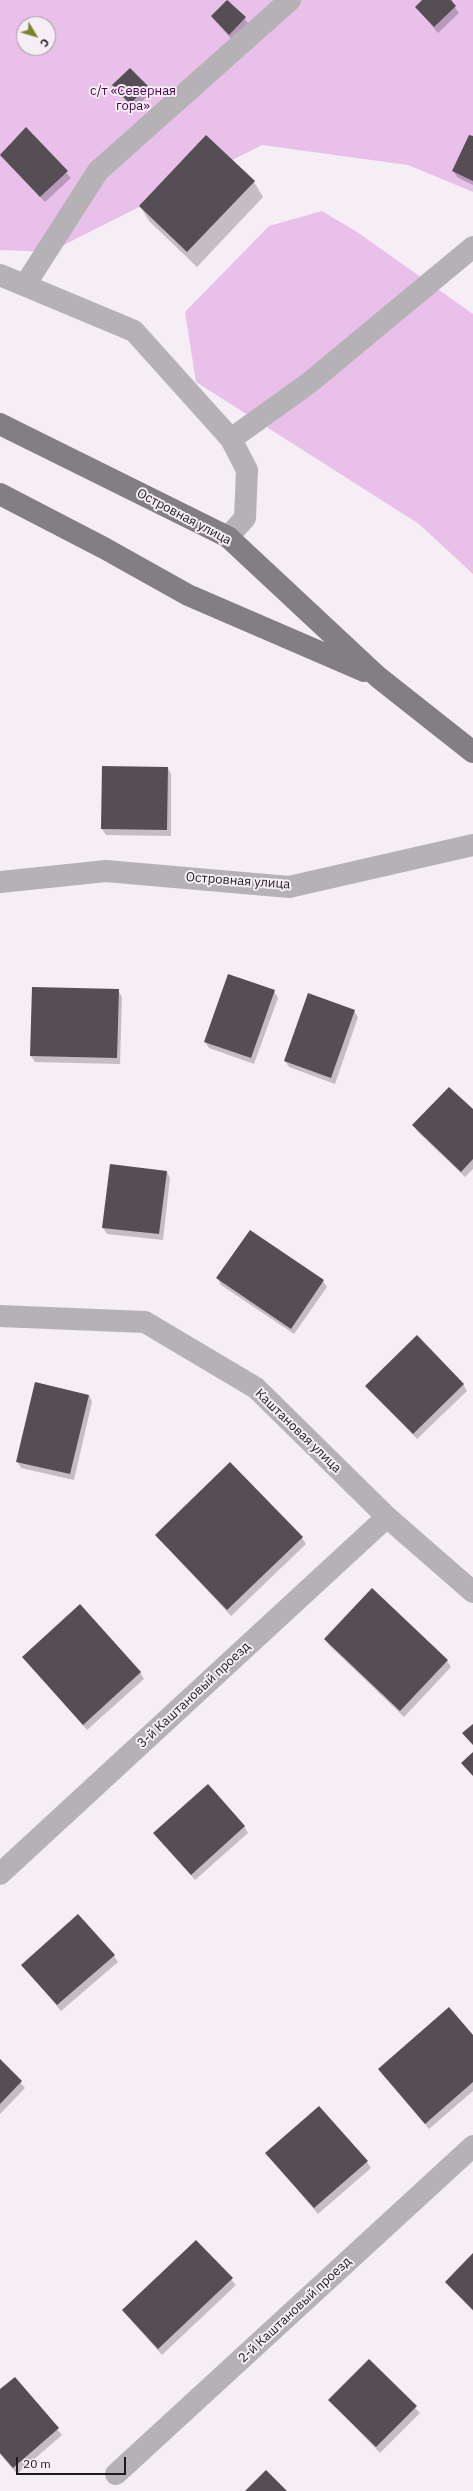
<!DOCTYPE html>
<meta charset="utf-8">
<style>
body{margin:0}
#map{position:relative;width:473px;height:2491px;overflow:hidden;background:#f5eef5;font-family:"IBM Plex Sans",sans-serif}
canvas{display:block}
.north{position:absolute;left:16px;top:16px;width:40px;height:40px;box-sizing:border-box;background:#f5eef5;border:1px solid #9f9a9f;border-radius:50%;rotate:128deg;font-size:11px;font-weight:700;line-height:16px;text-align:center;color:#1e1b1e}
.north::after{content:'';display:block;margin:auto;width:14px;height:18px;background:#79832f;clip-path:polygon(50% 0,100% 100%,50% 72%,0 100%)}
.scale{position:absolute;left:16px;top:2457px;width:110px;height:18px;box-sizing:border-box;border:2px solid #1e1b1e;border-top:0;padding-left:5px;font-size:12px;line-height:14px;white-space:nowrap;color:#1e1b1e;-webkit-text-stroke:3px #f5eef5;paint-order:stroke}
</style>
<div id="map">
<canvas width="473" height="2491"></canvas>
<div class="north">С</div>
<div class="scale">20 m</div>
</div>
<script>
const ctx = document.querySelector('canvas').getContext('2d');
ctx.lineJoin = 'round';
function fillPath(path, color) {
  ctx.fillStyle = color;
  ctx.fill(path, 'evenodd');
}
function trace(path, color, width, dash) {
  ctx.strokeStyle = color;
  ctx.lineWidth = width;
  ctx.lineCap = dash ? 'butt' : 'round';
  ctx.setLineDash(dash || []);
  ctx.stroke(path);
}
function label(font, color, halo, rows, align = 'center') {
  ctx.font = font + ' "IBM Plex Sans",sans-serif';
  ctx.lineWidth = 4;
  ctx.setLineDash([]);
  ctx.textBaseline = 'middle';
  ctx.strokeStyle = halo;
  ctx.fillStyle = color;
  for (const [text, x, y, turn = 0] of rows) {
    ctx.save();
    ctx.translate(x, y);
    ctx.rotate((+turn || 0) * Math.PI / 180);
    ctx.textAlign = isNaN(turn) ? turn : align;
    if (halo) ctx.strokeText(text, 0, 0);
    ctx.fillText(text, 0, 0);
    ctx.restore();
  }
}
fillPath(new Path2D(`
 M 0,0 L 473,0 L 473,192 L 408,165 L 262,145 L 50,252 L 0,250 ZM 24,24 L 48,24 L 48,48 L 24,48 Z
 M 322,211 L 357,232 L 473,314 L 473,574 L 419,524 L 196,382 L 185,312 L 269,226 Z`), '#e8c0e9');
fillPath(new Path2D(`
 M 228,0 L 249,24 L 233,41 L 212,17 Z
 M 423,0 L 449,0 L 459,13 L 438,33 L 416,7 Z
 M 113,86 L 147,87 L 150,93 L 134,110 Z
 M 26,129 L 71,178 L 45,202 L 0,154 Z
 M 207,137 L 254,182 L 263,197 L 197,267 L 149,221 L 140,206 Z
 M 473,138 L 473,185 L 457,177 L 453,170 Z
 M 168,768 L 171,774 L 171,836 L 106,835 L 102,829 Z
 M 118,990 L 122,997 L 120,1064 L 35,1062 L 31,1056 Z
 M 274,991 L 278,998 L 254,1064 L 209,1048 L 205,1042 Z
 M 354,1011 L 358,1017 L 335,1084 L 289,1067 L 285,1061 Z
 M 473,1111 L 473,1169 L 465,1177 L 417,1131 L 414,1125 Z
 M 167,1172 L 170,1178 L 163,1240 L 107,1234 L 103,1228 Z
 M 218,1279 L 323,1281 L 327,1287 L 294,1334 L 221,1285 Z
 M 463,1384 L 467,1391 L 417,1439 L 367,1386 Z
 M 89,1395 L 92,1402 L 74,1480 L 21,1468 L 17,1461 Z
 M 156,1535 L 302,1538 L 306,1544 L 231,1616 Z
 M 372,1589 L 447,1661 L 451,1667 L 404,1717 L 329,1645 L 325,1639 Z
 M 23,1657 L 140,1672 L 144,1679 L 87,1730 Z
 M 244,1826 L 248,1833 L 195,1880 L 155,1833 Z
 M 114,1956 L 118,1962 L 61,2011 L 23,1965 Z
 M 473,2036 L 473,2091 L 429,2129 L 379,2069 Z
 M 0,2060 L 25,2088 L 0,2114 Z
 M 266,2153 L 367,2162 L 371,2168 L 318,2214 Z
 M 196,2241 L 236,2285 L 162,2355 L 123,2311 Z
 M 473,2254 L 473,2311 L 446,2282 Z
 M 369,2360 L 420,2413 L 380,2453 L 329,2400 Z
 M 14,2378 L 62,2435 L 17,2474 L 0,2454 L 0,2391 Z`), '#0003');
fillPath(new Path2D(`
 M 227,0 L 246,17 L 229,35 L 211,16 Z
 M 422,0 L 451,0 L 456,6 L 434,27 L 415,7 Z
 M 130,68 L 148,86 L 130,104 L 112,85 Z
 M 26,127 L 68,171 L 40,197 L 0,155 Z
 M 206,135 L 255,181 L 187,252 L 139,206 Z
 M 469,135 L 473,136 L 473,181 L 452,171 Z
 M 102,766 L 168,767 L 167,830 L 101,829 Z
 M 228,974 L 275,990 L 251,1058 L 204,1042 Z
 M 32,987 L 119,989 L 117,1058 L 30,1056 Z
 M 308,993 L 355,1010 L 331,1078 L 284,1061 Z
 M 449,1087 L 473,1109 L 473,1159 L 461,1172 L 412,1125 Z
 M 110,1164 L 167,1171 L 159,1234 L 102,1228 Z
 M 250,1230 L 324,1280 L 291,1329 L 216,1278 Z
 M 417,1335 L 464,1384 L 413,1434 L 365,1386 Z
 M 35,1382 L 89,1395 L 70,1474 L 16,1462 Z
 M 230,1462 L 303,1537 L 227,1610 L 155,1535 Z
 M 372,1588 L 448,1660 L 400,1711 L 324,1639 Z
 M 80,1604 L 141,1672 L 83,1725 L 22,1657 Z
 M 473,1724 L 473,1745 L 462,1733 Z
 M 473,1752 L 473,1776 L 461,1763 Z
 M 208,1784 L 245,1826 L 191,1875 L 153,1833 Z
 M 78,1914 L 115,1955 L 57,2005 L 21,1965 Z
 M 449,2007 L 473,2035 L 473,2082 L 425,2124 L 378,2069 Z
 M 0,2059 L 22,2081 L 0,2104 Z
 M 319,2106 L 368,2161 L 314,2208 L 265,2153 Z
 M 196,2240 L 233,2278 L 158,2349 L 122,2310 Z
 M 473,2253 L 473,2310 L 445,2282 Z
 M 369,2359 L 417,2406 L 376,2447 L 328,2400 Z
 M 15,2377 L 59,2428 L 13,2468 L 0,2453 L 0,2389 Z
 M 266,2470 L 287,2491 L 245,2491 Z`), '#554f55');
trace(new Path2D(`
 M 0,275 L 134,331 L 231,439
 M 25,285 L 98,171 L 290,0
 M 228,537 L 245,518 L 247,470 L 231,439 L 309,383 L 473,247
 M 0,882 L 106,871 L 289,887 L 473,845
 M 0,1316 L 145,1322 L 256,1388 L 387,1517 L 473,1592
 M 0,1874 L 387,1517
 M 116,2474 L 473,2146`), '#b5b2b5', 22);
trace(new Path2D(`
 M 0,424 L 228,537 L 378,677 L 473,752
 M 0,494 L 104,548 L 188,595 L 364,671`), '#837e83', 22);
label('13px', '#4e0253', '#f5eef5', [
 ["с/т «Северная",133,91],
 ["гора»",133,106]
]);
label('13px', '#1e1b1e', '#f5eef5', [
 ["Островная улица",184,517,28],
 ["Островная улица",238,881,4],
 ["Каштановая улица",298,1431,44],
 ["3-й Каштановый проезд",194,1695,-43],
 ["2-й Каштановый проезд",295,2310,-43]
]);
</script>
